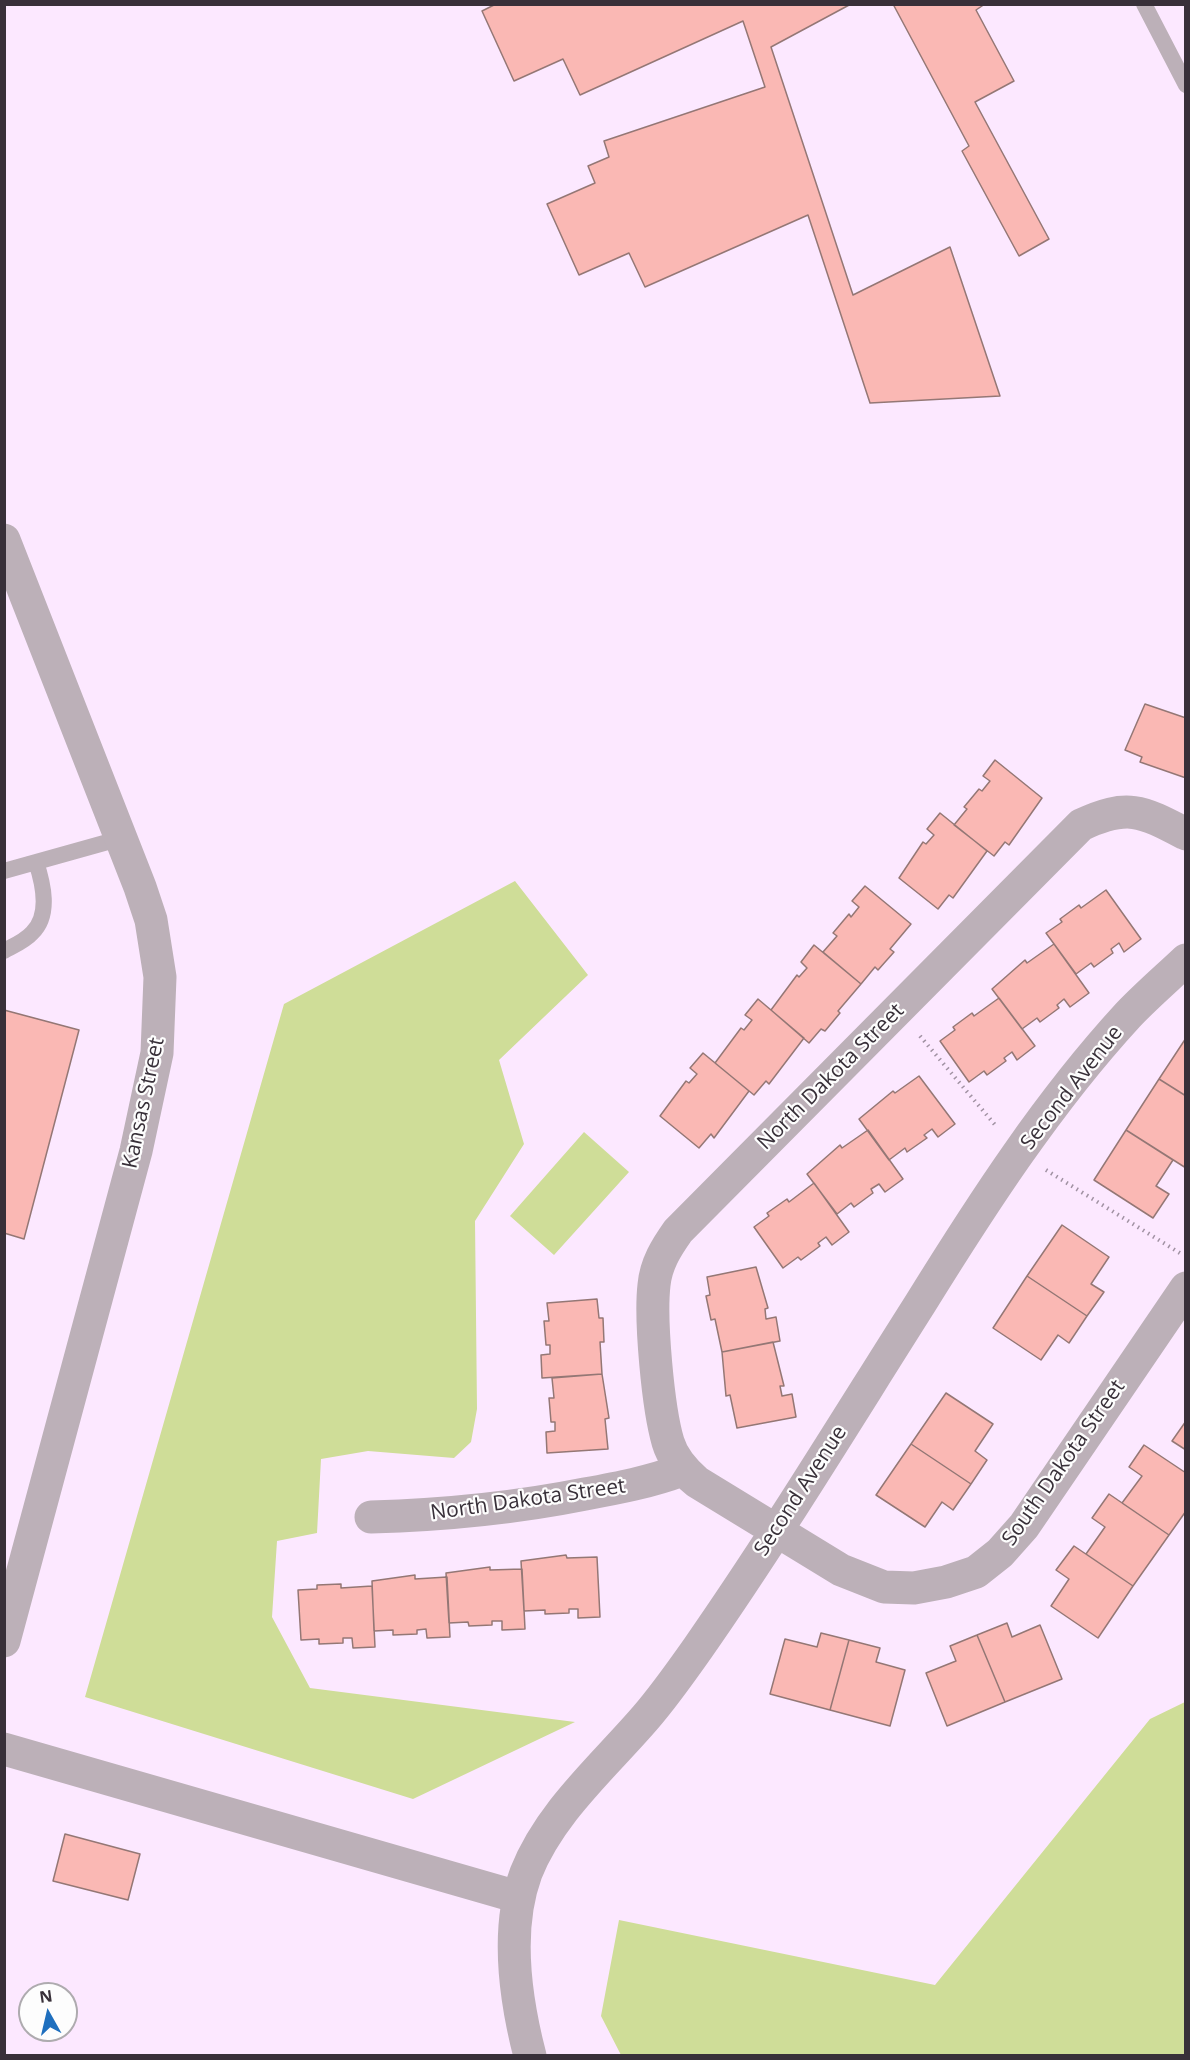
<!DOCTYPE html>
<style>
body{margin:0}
#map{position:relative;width:1190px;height:2060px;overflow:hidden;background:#fce8ff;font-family:"Open Sans",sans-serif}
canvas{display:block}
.frame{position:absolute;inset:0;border:6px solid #383039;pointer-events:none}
.north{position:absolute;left:18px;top:1982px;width:60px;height:60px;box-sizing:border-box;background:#fdfdfd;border:2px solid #aeabaf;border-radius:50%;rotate:352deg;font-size:16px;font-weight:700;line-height:24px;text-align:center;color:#383039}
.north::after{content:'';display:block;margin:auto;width:21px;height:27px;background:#1f6fbe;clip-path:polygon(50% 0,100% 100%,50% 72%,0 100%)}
</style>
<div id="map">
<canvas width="1190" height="2060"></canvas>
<div class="frame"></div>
<div class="north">N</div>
</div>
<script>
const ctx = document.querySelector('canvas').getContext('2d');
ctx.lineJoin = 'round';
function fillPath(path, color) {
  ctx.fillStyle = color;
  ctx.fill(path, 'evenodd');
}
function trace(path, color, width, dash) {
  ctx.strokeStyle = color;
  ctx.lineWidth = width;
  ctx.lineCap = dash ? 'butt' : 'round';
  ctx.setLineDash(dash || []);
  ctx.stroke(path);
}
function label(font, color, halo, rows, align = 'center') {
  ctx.font = font + ' "Open Sans",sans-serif';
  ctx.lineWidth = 4.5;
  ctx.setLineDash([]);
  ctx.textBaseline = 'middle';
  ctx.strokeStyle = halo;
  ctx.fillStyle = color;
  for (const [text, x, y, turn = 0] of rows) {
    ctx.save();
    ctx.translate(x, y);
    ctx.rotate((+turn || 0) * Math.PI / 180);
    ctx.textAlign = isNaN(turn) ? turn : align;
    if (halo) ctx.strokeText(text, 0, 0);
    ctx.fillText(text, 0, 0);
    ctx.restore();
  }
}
fillPath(new Path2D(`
 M 515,881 L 588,975 L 499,1060 L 524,1144 L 475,1221 L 477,1409 L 471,1442 L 454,1458 L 368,1451 L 321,1459 L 317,1533 L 277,1541 L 272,1617 L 310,1688 L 575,1722 L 413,1799 L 85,1697 L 284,1004 Z
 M 584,1132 L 629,1172 L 554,1255 L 510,1216 Z
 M 1185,1702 L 1185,2055 L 621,2055 L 601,2016 L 619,1920 L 935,1985 L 1150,1719 Z`), '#cfdd98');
const building = new Path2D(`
 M 496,4 L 851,4 L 771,47 L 853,295 L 950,247 L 1000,396 L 870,403 L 808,215 L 645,287 L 629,253 L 579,275 L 547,204 L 595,183 L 588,166 L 609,157 L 604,141 L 765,87 L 743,21 L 580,95 L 563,59 L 514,81 L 482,11 Z
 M 893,4 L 985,4 L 976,10 L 1014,81 L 975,102 L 1049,239 L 1019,256 L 962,151 L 969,146 Z
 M 1145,704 L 1186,718 L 1186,778 L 1140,762 L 1142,757 L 1125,750 Z
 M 995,760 L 1042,798 L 1009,845 L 1005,842 L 994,856 L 954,825 L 967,809 L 964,807 L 979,789 L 982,791 L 990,781 L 983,776 Z
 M 940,813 L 987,851 L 953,898 L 949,895 L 938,909 L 899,878 L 923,842 L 926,844 L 934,835 L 927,829 Z
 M 865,886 L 911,924 L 890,949 L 894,952 L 878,970 L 875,967 L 861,984 L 823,952 L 837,936 L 833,933 L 849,914 L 851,917 L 859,907 L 852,901 Z
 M 1106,890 L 1141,939 L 1124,952 L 1119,943 L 1111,949 L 1113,953 L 1094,967 L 1091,963 L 1076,974 L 1046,933 L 1062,922 L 1060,919 L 1079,905 L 1081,908 Z
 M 1054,944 L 1089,993 L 1070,1007 L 1064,999 L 1057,1005 L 1059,1008 L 1040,1022 L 1037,1018 L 1022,1029 L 992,989 L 1025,960 L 1027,963 Z
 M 814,945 L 861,984 L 838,1011 L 840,1013 L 825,1031 L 821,1029 L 809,1043 L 771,1010 L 797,975 L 799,977 L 807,968 L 801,962 Z
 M 999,998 L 1035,1046 L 1017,1060 L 1012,1052 L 1004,1058 L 1006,1061 L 987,1075 L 984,1071 L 969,1082 L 940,1041 L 955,1030 L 953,1027 L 972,1013 L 974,1016 Z
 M 758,999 L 804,1038 L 769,1084 L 766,1081 L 754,1095 L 715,1063 L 741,1028 L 744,1030 L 752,1020 L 745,1015 Z
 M 4,1010 L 79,1030 L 24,1239 L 4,1233 Z
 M 1186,1038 L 1186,1096 L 1159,1079 Z
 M 703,1053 L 749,1091 L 714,1138 L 711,1134 L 699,1148 L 660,1116 L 686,1081 L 689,1083 L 697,1074 L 690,1068 Z
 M 919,1076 L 955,1124 L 938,1137 L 932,1129 L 924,1135 L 927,1138 L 907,1152 L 905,1148 L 889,1160 L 859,1119 L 893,1091 L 895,1093 Z
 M 1159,1079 L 1186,1096 L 1186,1168 L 1126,1130 Z
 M 868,1130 L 903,1179 L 885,1192 L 879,1184 L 871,1189 L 873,1193 L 854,1207 L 851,1203 L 837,1214 L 807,1174 L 840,1145 L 842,1148 Z
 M 1126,1130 L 1173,1160 L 1156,1186 L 1169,1194 L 1153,1218 L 1094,1180 Z
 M 814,1183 L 849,1232 L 832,1245 L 826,1237 L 818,1243 L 820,1246 L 801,1260 L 798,1257 L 783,1268 L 754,1227 L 769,1216 L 767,1213 L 787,1199 L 789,1202 Z
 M 1062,1225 L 1109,1257 L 1091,1284 L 1104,1292 L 1087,1316 L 1027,1276 Z
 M 756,1267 L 768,1308 L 765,1309 L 766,1319 L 776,1317 L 780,1341 L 722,1352 L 715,1319 L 711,1320 L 706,1296 L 710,1295 L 707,1277 Z
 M 1027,1276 L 1087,1316 L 1069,1343 L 1058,1335 L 1041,1360 L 993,1328 Z
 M 597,1299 L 599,1318 L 603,1318 L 604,1342 L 600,1342 L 602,1374 L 542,1378 L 541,1355 L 550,1354 L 550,1345 L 546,1345 L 544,1321 L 549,1321 L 547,1303 Z
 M 773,1342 L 784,1386 L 780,1386 L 782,1396 L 792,1394 L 796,1417 L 737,1428 L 730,1395 L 726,1396 L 722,1352 Z
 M 602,1374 L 609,1418 L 605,1419 L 608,1449 L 547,1453 L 546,1432 L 555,1431 L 555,1422 L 551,1422 L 549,1398 L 554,1398 L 552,1378 Z
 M 946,1393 L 993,1424 L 975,1451 L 987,1460 L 971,1484 L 911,1444 Z
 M 1186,1421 L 1186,1450 L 1172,1441 Z
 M 911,1444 L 971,1484 L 953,1510 L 942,1502 L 925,1527 L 876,1495 Z
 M 1144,1445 L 1186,1473 L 1186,1511 L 1169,1535 L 1122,1503 L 1142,1476 L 1129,1467 Z
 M 1109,1494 L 1169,1535 L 1133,1586 L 1086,1554 L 1105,1527 L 1092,1518 Z
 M 1074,1546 L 1133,1586 L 1098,1638 L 1051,1606 L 1069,1579 L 1056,1570 Z
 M 566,1555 L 567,1558 L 597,1557 L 600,1617 L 578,1618 L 578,1609 L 569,1609 L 569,1613 L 545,1614 L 545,1610 L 524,1611 L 521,1561 Z
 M 490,1567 L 490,1570 L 522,1569 L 525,1629 L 502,1630 L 502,1621 L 492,1621 L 492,1625 L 469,1626 L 468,1622 L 449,1623 L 446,1573 Z
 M 415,1575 L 415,1579 L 447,1577 L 450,1637 L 427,1638 L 426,1629 L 417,1630 L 417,1634 L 393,1635 L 393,1630 L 374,1631 L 372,1581 Z
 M 341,1584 L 341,1588 L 372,1586 L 375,1647 L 353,1648 L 352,1638 L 343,1638 L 343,1643 L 319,1644 L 319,1639 L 301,1640 L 298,1590 L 317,1589 L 317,1585 Z
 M 1007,1623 L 1012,1637 L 1040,1625 L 1062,1679 L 1005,1702 L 977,1635 Z
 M 821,1633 L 849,1640 L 830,1710 L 770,1694 L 785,1639 L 817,1647 Z
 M 977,1635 L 1005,1702 L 947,1726 L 926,1673 L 956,1661 L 950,1646 Z
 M 849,1640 L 880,1648 L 876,1662 L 905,1670 L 890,1726 L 830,1710 Z
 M 65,1834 L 140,1854 L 128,1900 L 53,1881 Z`);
fillPath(building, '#fab8b4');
trace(building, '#947775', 1.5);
trace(new Path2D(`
 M 920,1036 L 996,1126
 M 1046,1170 L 1183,1255`), '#a192a3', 4, [1.5, 4.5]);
trace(new Path2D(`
 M 1144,4 L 1186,85
 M 4,871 L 122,838
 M 4,951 C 13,946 25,941 32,933 C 51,915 43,883 36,862`), '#bcb0b8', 16);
trace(new Path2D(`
 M 4,540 L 140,887 L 151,920 L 160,977 L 157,1053 L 136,1151 L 4,1641
 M 1186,834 C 1142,811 1128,803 1081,825 L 678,1231 C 666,1248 656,1264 654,1285 C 650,1320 658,1408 668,1442 C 673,1459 684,1471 697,1482 L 841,1570 L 884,1587 L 914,1588 L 946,1582 L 976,1572 L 1000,1553 L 1024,1526 L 1186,1288
 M 371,1517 C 443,1515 515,1508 585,1494 C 618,1488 650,1482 682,1470
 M 4,1749 L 518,1897
 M 530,2056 C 515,1998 505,1930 526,1873 C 550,1812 604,1766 646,1717 C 665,1695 681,1672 698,1648 C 776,1536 847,1419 920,1304 C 982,1204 1048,1102 1128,1015 C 1146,996 1167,978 1186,960`), '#bcb0b8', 33);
label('21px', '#383039', '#fdfdfd', [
 ["North Dakota Street",831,1077,-45],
 ["Second Avenue",1072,1088,-52],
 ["Kansas Street",144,1103,-78],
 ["South Dakota Street",1064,1463,-55],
 ["Second Avenue",801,1491,-57],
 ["North Dakota Street",528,1500,-8]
]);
</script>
